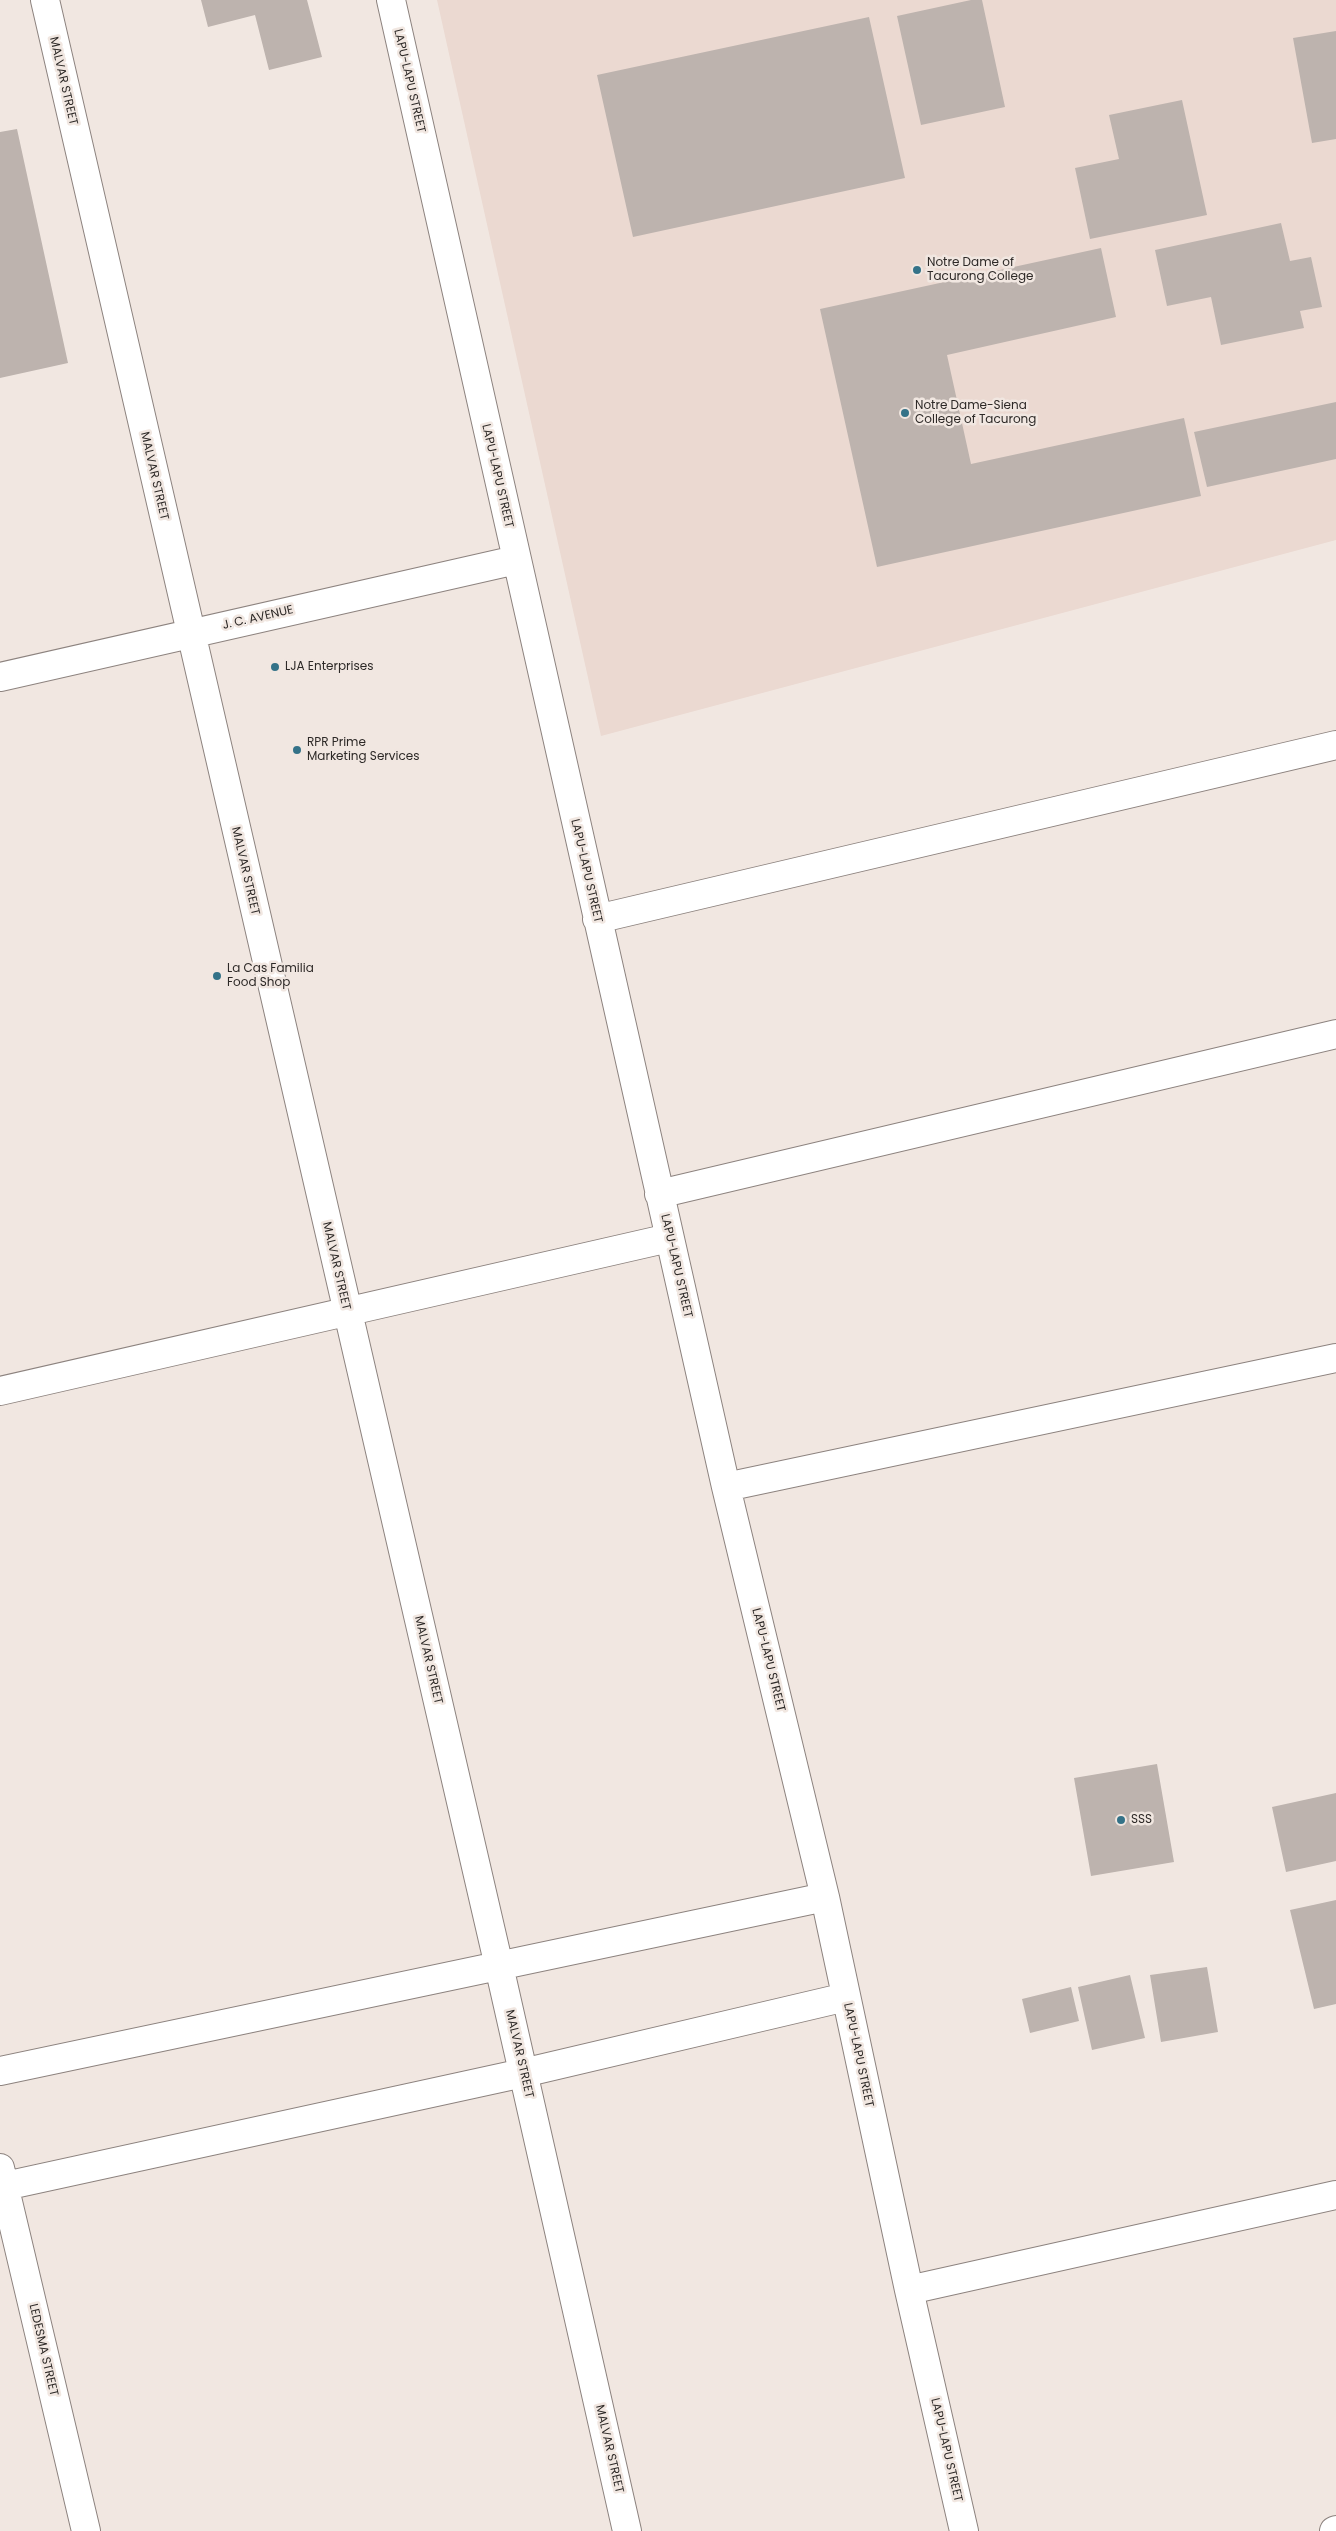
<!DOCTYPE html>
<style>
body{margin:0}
canvas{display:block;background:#f1e7e1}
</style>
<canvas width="1336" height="2531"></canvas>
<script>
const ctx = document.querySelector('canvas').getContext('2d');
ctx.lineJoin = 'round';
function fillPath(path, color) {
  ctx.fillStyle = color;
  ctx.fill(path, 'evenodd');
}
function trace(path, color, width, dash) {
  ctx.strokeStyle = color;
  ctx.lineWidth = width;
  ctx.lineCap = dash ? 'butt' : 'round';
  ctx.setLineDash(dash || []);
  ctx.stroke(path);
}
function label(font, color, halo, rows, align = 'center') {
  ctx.font = font + ' Poppins,sans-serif';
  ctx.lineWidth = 5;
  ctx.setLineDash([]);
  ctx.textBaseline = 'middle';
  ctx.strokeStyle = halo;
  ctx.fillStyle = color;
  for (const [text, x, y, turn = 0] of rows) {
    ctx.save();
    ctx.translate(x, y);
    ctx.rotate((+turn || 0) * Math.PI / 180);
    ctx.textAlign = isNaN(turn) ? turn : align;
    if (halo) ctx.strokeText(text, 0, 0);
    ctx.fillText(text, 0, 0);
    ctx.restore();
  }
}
fillPath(new Path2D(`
 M 437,0 L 1336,0 L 1336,540 L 601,736 Z`), '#ebd9d1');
fillPath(new Path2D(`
 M 201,0 L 307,0 L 322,57 L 269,70 L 255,15 L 208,27 Z
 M 971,0 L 982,0 L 1005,107 L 921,125 L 897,16 Z
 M 869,17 L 905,178 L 633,237 L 597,75 Z
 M 1336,31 L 1336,139 L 1312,143 L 1293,38 Z
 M 1182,100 L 1207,215 L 1090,239 L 1075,168 L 1119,159 L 1109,115 Z
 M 17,129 L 68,363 L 0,378 L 0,132 Z
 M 1281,223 L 1290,261 L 1311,257 L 1322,307 L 1300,311 L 1304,328 L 1221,345 L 1211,297 L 1167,306 L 1155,250 Z
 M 1101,248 L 1116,317 L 947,355 L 971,464 L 1184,418 L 1201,496 L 877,567 L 820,309 Z
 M 1336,402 L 1336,459 L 1207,487 L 1194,432 Z
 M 1157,1764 L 1174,1862 L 1091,1876 L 1074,1778 Z
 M 1336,1793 L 1336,1861 L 1286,1872 L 1272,1807 Z
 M 1336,1900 L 1336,2004 L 1314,2009 L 1290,1910 Z
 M 1207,1967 L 1218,2032 L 1161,2042 L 1150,1975 Z
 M 1130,1975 L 1145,2038 L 1092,2050 L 1078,1987 Z
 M 1071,1987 L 1079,2021 L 1030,2033 L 1022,1999 Z`), '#bdb3ae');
const minor = new Path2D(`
 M 45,0 L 499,1966 L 627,2531
 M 391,0 L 726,1487 L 825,1897 L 909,2290 L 964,2531
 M 0,677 L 516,560
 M 597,919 L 1336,745
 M 659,1194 L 1336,1034
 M 0,1391 L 669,1238
 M 726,1487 L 1336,1358
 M 0,2071 L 825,1897
 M 0,2168 L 86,2531
 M 0,2187 L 523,2073 L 846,1997
 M 909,2290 L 1336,2195
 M 1334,2531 L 1336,2530`);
trace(minor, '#8d837f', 30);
trace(minor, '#fff', 28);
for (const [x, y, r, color] of [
 [917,270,5,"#347288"],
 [905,413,5,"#347288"],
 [275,667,5,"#347288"],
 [297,750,5,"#347288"],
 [217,976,5,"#347288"],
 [1121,1820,5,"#347288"]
]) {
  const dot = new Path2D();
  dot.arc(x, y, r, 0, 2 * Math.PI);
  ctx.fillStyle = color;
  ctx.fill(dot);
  trace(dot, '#f1e7e1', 2);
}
label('12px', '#2d2927', '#f1e7e1', [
 ["MALVAR STREET",63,81,77],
 ["LAPU-LAPU STREET",409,81,77],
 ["MALVAR STREET",154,476,77],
 ["LAPU-LAPU STREET",497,476,77],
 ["J. C. AVENUE",258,618,-13],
 ["MALVAR STREET",245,871,77],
 ["LAPU-LAPU STREET",586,871,77],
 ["MALVAR STREET",336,1266,77],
 ["LAPU-LAPU STREET",676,1266,77],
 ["MALVAR STREET",428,1660,77],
 ["LAPU-LAPU STREET",768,1660,76],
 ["MALVAR STREET",519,2054,77],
 ["LAPU-LAPU STREET",858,2055,78],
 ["LEDESMA STREET",43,2350,77],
 ["MALVAR STREET",609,2449,77],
 ["LAPU-LAPU STREET",946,2450,77]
]);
label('12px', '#2d2927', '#f1e7e1', [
 ["Notre Dame of",927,263],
 ["Tacurong College",927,277],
 ["Notre Dame-Siena",915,406],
 ["College of Tacurong",915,420],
 ["LJA Enterprises",285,667],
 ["RPR Prime",307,743],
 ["Marketing Services",307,757],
 ["La Cas Familia",227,969],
 ["Food Shop",227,983],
 ["SSS",1131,1820]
], 'left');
</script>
